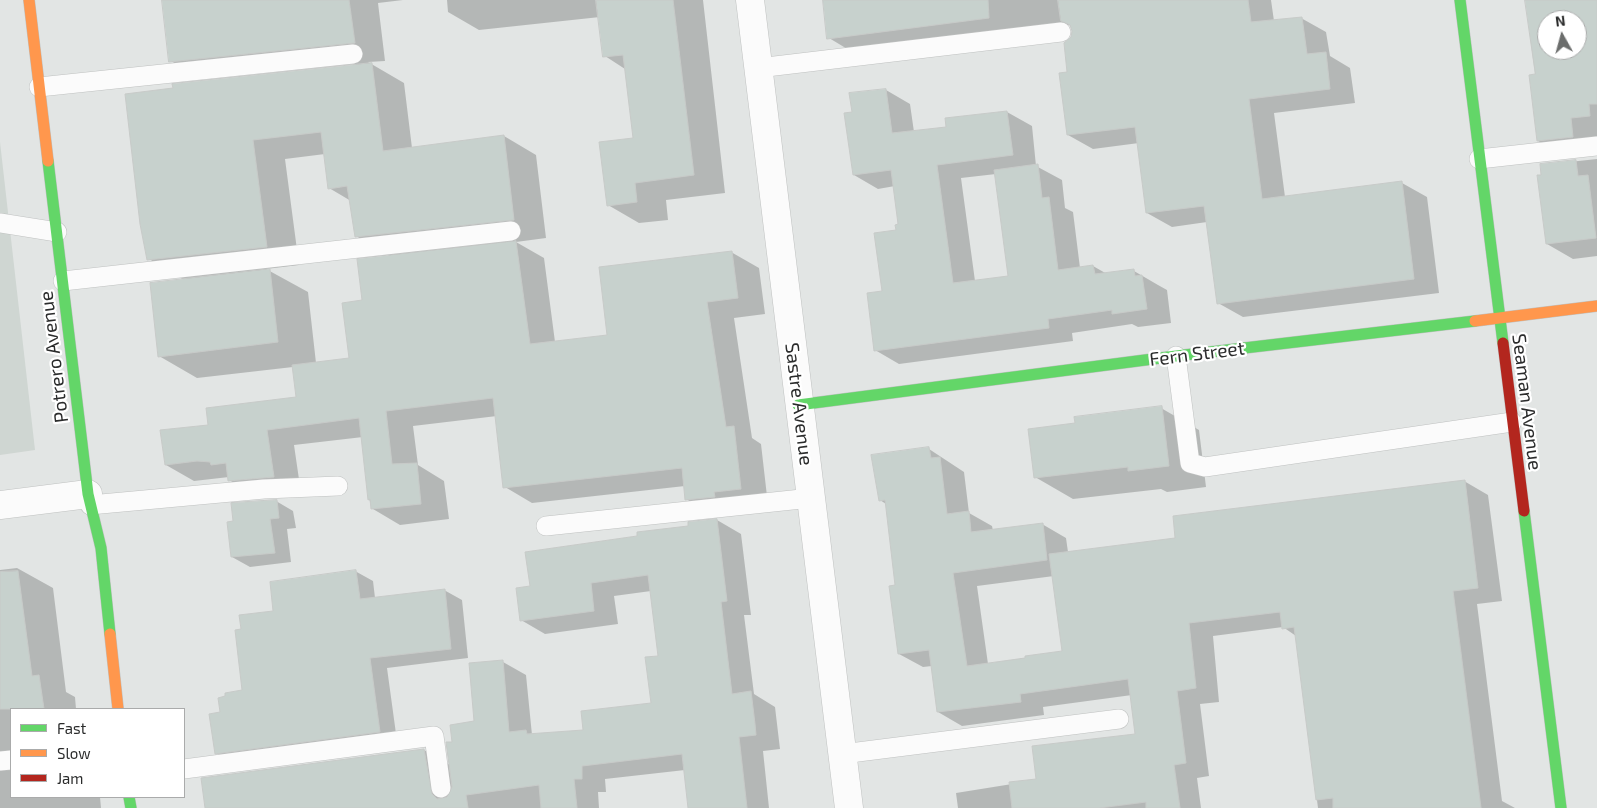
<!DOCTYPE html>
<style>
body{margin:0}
#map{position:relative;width:1597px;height:808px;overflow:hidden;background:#e2e5e4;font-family:"Exo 2",sans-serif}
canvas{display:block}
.legend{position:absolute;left:10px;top:708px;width:175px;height:90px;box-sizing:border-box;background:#fff;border:1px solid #aaabab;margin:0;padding:6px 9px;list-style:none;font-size:15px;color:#2b2c2c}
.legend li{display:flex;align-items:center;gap:10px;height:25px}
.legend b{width:25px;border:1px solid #aaabab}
.north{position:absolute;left:1537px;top:10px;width:50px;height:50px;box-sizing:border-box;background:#fff;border:1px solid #aaabab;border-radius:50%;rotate:353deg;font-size:14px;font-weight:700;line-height:20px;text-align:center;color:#2b2c2c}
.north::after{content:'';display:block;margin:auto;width:18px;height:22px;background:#6b6d6c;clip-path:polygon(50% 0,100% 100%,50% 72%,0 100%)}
</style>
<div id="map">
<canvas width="1597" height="808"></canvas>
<ul class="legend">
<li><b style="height:6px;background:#63d668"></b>Fast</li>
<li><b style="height:6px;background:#ff974d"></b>Slow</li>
<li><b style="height:6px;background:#b3261e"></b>Jam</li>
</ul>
<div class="north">N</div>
</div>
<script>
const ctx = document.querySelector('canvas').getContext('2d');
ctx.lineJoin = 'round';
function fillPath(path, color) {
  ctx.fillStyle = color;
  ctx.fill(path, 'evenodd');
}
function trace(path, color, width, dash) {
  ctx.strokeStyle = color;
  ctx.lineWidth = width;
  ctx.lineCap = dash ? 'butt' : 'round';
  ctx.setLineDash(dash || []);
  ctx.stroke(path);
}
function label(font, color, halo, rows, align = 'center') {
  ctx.font = font + ' "Exo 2",sans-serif';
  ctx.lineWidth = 4.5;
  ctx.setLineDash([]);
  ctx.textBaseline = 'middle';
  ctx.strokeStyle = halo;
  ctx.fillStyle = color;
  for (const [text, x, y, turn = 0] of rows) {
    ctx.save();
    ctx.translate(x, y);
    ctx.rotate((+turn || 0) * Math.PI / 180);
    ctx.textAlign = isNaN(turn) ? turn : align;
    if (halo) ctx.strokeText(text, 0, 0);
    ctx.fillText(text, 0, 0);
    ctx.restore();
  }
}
fillPath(new Path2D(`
 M 0,142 L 35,450 L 0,455 Z`), '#cfd6d2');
fillPath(new Path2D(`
 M 163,0 L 403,0 L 378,3 L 385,61 L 368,62 L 404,83 L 412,148 L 504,136 L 536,155 L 546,238 L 516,242 L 544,258 L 555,342 L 608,336 L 731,252 L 759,268 L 765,314 L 734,318 L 752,438 L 761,444 L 768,505 L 714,515 L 686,499 L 685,486 L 532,503 L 505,487 L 497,416 L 413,426 L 418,465 L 444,481 L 449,519 L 400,525 L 373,509 L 369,499 L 363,437 L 294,445 L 301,493 L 257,496 L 229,480 L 229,477 L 194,481 L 166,465 L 209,426 L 297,398 L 293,367 L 197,378 L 159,356 L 184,280 L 149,259 L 126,95 L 354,66 L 353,64 L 202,79 L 171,61 ZM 325,154 L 329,188 L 351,201 L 356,236 L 391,257 L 364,301 L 351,359 L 316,363 L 308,292 L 266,269 L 299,265 L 285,159 Z
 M 447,0 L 703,0 L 725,193 L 666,200 L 668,220 L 639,223 L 608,205 L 635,139 L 625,69 L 605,56 L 600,17 L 479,30 L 448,12 Z
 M 823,0 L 1271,0 L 1274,21 L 1301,18 L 1326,32 L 1330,56 L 1350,68 L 1355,103 L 1274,113 L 1285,197 L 1402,183 L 1427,197 L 1439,293 L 1243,317 L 1218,303 L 1207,222 L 1172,227 L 1147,213 L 1139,143 L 1093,149 L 1068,135 L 1069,73 L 1073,31 L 1070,25 L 854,53 L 829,38 Z
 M 1527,0 L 1597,0 L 1597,152 L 1564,156 L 1538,141 L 1536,75 ZM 1547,20 L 1577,20 L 1577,50 L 1547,50 Z
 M 886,90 L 910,104 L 914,132 L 947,128 L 946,120 L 1007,112 L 1032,126 L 1036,166 L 1062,180 L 1065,208 L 1073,212 L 1080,268 L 1093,266 L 1107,274 L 1134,271 L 1158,285 L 1167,290 L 1171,323 L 1138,327 L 1132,324 L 1072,333 L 1073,341 L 899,364 L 875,350 L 884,292 L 899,225 L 895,186 L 878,189 L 854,175 L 854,113 ZM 996,174 L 1009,277 L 975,281 L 961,178 Z
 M 1597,159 L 1597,256 L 1573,259 L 1547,244 L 1541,165 Z
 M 1161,408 L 1199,430 L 1206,487 L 1167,492 L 1161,489 L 1073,499 L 1035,477 Z
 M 929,449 L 964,472 L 969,513 L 992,526 L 993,531 L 1042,524 L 1066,538 L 1068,552 L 1177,539 L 1464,481 L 1488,495 L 1502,601 L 1477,604 L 1502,801 L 1515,808 L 1318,808 L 1296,636 L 1283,627 L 1213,636 L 1219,702 L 1200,704 L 1209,776 L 1197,778 L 1201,808 L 958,808 L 956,793 L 1037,780 L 1137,735 L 1132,695 L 1043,707 L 1044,715 L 962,726 L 938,712 L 932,666 L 923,667 L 899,654 L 896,586 L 886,504 L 880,500 ZM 1054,576 L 1063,652 L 988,664 L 977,586 Z
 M 276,501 L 293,511 L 296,528 L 287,529 L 291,562 L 250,567 L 232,557 L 235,522 Z
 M 717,520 L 741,534 L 751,615 L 744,615 L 754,694 L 775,707 L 780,749 L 763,751 L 769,808 L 689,808 L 685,770 L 605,779 L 606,792 L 598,792 L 599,808 L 206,808 L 424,750 L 450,765 L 454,743 L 475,722 L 503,662 L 526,675 L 532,735 L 584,731 L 652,704 L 659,657 L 651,591 L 614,596 L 618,624 L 545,634 L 521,620 L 531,588 L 639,537 Z
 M 17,568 L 53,588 L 66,692 L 75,697 L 76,709 L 11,709 L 11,797 L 100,797 L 101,808 L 0,808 L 0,570 Z
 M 355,571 L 373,581 L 375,598 L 444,590 L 462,600 L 468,658 L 387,668 L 397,741 L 233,763 L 216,753 L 222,713 L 244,691 L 242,630 Z`), '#0003');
const building = new Path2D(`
 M 162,0 L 349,0 L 355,43 L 169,62 Z
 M 596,0 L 673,0 L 694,175 L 635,183 L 637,202 L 607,206 L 599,142 L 633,138 L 623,55 L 603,57 Z
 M 823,0 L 988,0 L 989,18 L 827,39 Z
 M 1058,0 L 1248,0 L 1251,22 L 1302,17 L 1307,54 L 1326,52 L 1330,89 L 1249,99 L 1262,199 L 1402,181 L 1414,279 L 1217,304 L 1204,206 L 1146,213 L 1135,127 L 1067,135 L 1059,73 L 1067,72 L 1064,43 L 1071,37 L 1072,31 L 1070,25 L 1061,21 Z
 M 1525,0 L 1597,0 L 1597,104 L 1589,104 L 1590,116 L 1571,118 L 1573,137 L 1537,141 L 1529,75 L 1535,74 ZM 1547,20 L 1577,20 L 1577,50 L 1547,50 Z
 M 372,63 L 383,151 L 504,135 L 514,220 L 355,237 L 347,186 L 328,189 L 321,132 L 253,140 L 267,247 L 147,260 L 140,224 L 125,94 L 173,88 L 172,84 Z
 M 886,89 L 892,133 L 946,127 L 945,118 L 1007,111 L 1013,155 L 937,165 L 953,283 L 1008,276 L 994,170 L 1038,164 L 1042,198 L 1049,197 L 1058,270 L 1093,265 L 1095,274 L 1134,269 L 1135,276 L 1142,275 L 1147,309 L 1112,314 L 1112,310 L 1048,319 L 1049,328 L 874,351 L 867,293 L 882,291 L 874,233 L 896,230 L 895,225 L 898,224 L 891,170 L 853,175 L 844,113 L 852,112 L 849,93 Z
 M 1576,160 L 1578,176 L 1588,175 L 1596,238 L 1546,244 L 1537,175 L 1541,175 L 1540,164 Z
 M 516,241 L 530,344 L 607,335 L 599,267 L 732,251 L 738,298 L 707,302 L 726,427 L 734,426 L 741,489 L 714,492 L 715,497 L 685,500 L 682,468 L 503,488 L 493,398 L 386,411 L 392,464 L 417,463 L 421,504 L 371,509 L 370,499 L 368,500 L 359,418 L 267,430 L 274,477 L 228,481 L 226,463 L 211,465 L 210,462 L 197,461 L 165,465 L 160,430 L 208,425 L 206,408 L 296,397 L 292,365 L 349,358 L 342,303 L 362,300 L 357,259 Z
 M 270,269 L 278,342 L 158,357 L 150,283 Z
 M 1162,406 L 1169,466 L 1128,471 L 1128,467 L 1034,478 L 1028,429 L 1075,423 L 1074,417 Z
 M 929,447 L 931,458 L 940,457 L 947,514 L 969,511 L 971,532 L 1043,523 L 1047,560 L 953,573 L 967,666 L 1025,658 L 1025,656 L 1062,651 L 1049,554 L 1175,538 L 1173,516 L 1465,480 L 1478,588 L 1453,591 L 1481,808 L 1333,808 L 1333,798 L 1316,800 L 1294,627 L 1282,629 L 1280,612 L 1189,623 L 1196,688 L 1177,691 L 1186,763 L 1174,765 L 1180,808 L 1146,808 L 1146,802 L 1099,808 L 1012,808 L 1009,782 L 1036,779 L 1032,746 L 1135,734 L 1128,679 L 1020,694 L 1021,702 L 937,712 L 929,650 L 898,654 L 889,586 L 895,585 L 885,500 L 879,501 L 871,455 Z
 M 277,500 L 279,518 L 270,519 L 275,553 L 231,557 L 227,522 L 233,521 L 231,503 Z
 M 717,519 L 727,601 L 721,602 L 732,694 L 751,691 L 755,724 L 756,735 L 739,737 L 747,808 L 688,808 L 682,754 L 582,766 L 582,779 L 574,779 L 577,808 L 541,808 L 539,785 L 466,795 L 468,808 L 205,808 L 201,778 L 424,749 L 432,794 L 437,799 L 447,797 L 452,787 L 446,742 L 452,742 L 450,725 L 474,721 L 469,663 L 503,660 L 509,732 L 526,730 L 527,734 L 583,730 L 581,711 L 651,703 L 645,657 L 658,656 L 648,575 L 591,583 L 594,611 L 520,621 L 516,588 L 530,586 L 525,552 L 637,536 L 637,532 L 688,526 L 688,522 Z
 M 356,570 L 360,599 L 445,589 L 451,649 L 370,658 L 380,732 L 215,754 L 209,714 L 220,712 L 218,698 L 225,696 L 225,693 L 242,690 L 235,630 L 241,629 L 239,615 L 273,611 L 270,582 Z
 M 18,571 L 32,676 L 39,675 L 44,709 L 0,709 L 0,572 Z`);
fillPath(building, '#c7d1cd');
trace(building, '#c7cac8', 1);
const lane = new Path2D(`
 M 758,68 L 1061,32
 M 39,87 L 353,54
 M 1479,159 L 1597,146
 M 0,223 L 57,232
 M 63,281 L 511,231
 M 1176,356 L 1190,463 L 1205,467 L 1512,422
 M 90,505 L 264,489 L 338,486
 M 546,526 L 811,498
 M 842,754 L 1119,719
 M 0,761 L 11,760
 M 184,769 L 434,736 L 441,788`);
const street = new Path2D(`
 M 750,0 L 849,808
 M 0,505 L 88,494`);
const fast = new Path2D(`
 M 1460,0 L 1503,343
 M 48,161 L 88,494 L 101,548 L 110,634
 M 798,405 L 1176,356 L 1475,321
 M 1524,511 L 1561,808
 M 129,797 L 131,808`);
const slow = new Path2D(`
 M 29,0 L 48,161
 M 1475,321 L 1597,306
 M 110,634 L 118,709`);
const jam = new Path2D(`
 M 1503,343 L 1524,511`);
trace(lane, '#bfc1c0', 20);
trace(street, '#bfc1c0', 29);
trace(fast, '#bfc1c0', 12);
trace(slow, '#bfc1c0', 12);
trace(jam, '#bfc1c0', 12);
trace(lane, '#fbfbfb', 19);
trace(street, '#fbfbfb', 28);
trace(fast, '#63d668', 11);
trace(slow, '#ff974d', 11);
trace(jam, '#b3261e', 11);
label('19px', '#2b2c2c', '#fff', [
 ["Fern Street",1197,354,-7],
 ["Potrero Avenue",54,357,-97],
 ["Seaman Avenue",1527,402,83],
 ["Sastre Avenue",799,404,83]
]);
</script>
